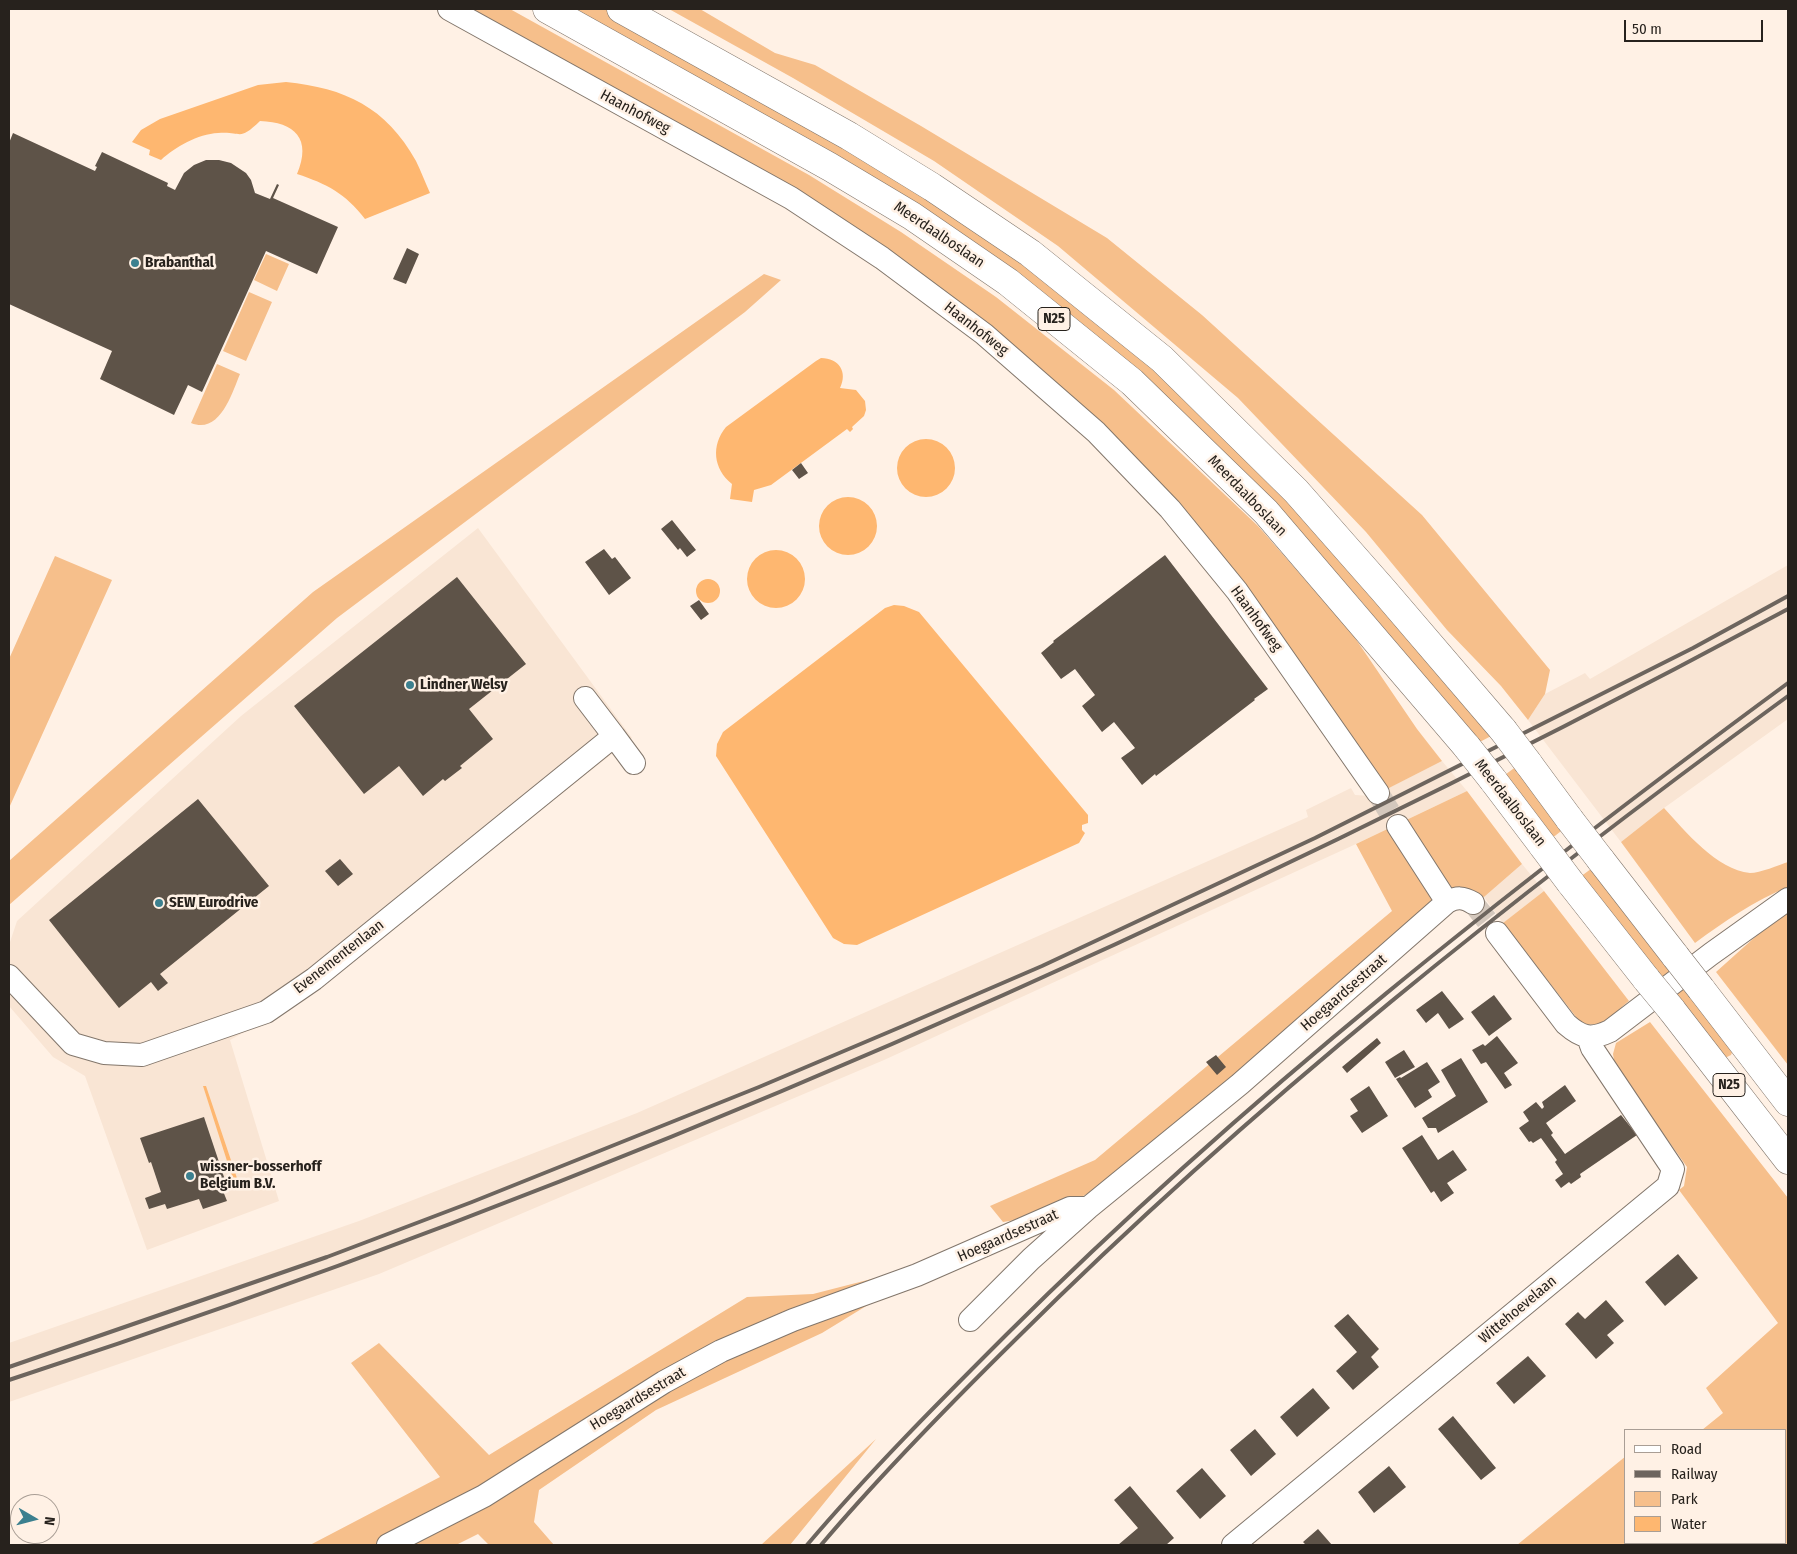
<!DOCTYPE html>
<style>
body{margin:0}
#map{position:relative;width:1797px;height:1554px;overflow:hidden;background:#fff1e5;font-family:"Fira Sans Condensed",sans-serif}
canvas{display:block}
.frame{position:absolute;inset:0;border:10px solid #27221d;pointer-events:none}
.legend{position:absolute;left:1624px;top:1429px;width:162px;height:115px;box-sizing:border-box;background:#fff1e5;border:1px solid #a99e95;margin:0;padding:6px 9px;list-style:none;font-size:15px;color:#27221d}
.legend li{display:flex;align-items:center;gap:10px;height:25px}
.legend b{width:25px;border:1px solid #a99e95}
.north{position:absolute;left:10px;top:1494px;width:50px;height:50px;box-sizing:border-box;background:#fff1e5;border:1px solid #a99e95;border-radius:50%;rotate:98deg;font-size:14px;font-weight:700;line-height:20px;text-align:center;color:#27221d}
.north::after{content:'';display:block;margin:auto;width:18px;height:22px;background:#3c808f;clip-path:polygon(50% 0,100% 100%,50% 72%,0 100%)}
.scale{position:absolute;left:1624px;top:20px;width:139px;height:22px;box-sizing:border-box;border:2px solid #27221d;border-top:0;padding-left:6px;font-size:15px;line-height:18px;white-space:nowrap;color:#27221d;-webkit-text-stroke:4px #fff1e5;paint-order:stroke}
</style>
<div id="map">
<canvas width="1797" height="1554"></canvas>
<div class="frame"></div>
<ul class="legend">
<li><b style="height:6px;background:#fff"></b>Road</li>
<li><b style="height:6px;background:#6d655e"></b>Railway</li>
<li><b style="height:14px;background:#f6bf8b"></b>Park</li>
<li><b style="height:14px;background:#feb770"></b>Water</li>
</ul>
<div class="north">N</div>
<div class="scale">50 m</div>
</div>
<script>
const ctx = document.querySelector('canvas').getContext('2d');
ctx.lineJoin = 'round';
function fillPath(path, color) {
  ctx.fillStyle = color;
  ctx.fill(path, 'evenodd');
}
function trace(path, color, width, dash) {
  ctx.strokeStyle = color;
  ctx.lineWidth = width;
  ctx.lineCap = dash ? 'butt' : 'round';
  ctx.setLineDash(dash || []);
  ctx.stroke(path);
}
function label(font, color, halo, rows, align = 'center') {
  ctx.font = font + ' "Fira Sans Condensed",sans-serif';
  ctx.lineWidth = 5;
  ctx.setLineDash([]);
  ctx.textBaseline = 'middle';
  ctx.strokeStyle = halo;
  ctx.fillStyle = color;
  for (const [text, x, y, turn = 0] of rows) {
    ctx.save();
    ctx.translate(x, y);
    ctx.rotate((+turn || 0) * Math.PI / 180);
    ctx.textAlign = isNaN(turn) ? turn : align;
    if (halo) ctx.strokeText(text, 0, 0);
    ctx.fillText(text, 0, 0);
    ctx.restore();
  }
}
fillPath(new Path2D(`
 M 478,528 L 632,738 L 297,1003 L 230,1040 L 279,1201 L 147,1250 L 85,1076 L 53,1057 L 9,1006 L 9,945 L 17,921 L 241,716 Z
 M 1788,565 L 1788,719 L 1664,808 L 1621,842 L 1528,720 L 1545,694 L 1585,673 L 1590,679 Z
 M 1442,761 L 1467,791 L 1356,844 L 884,1060 L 379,1274 L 9,1402 L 9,1343 L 359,1221 L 637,1113 L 1308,817 L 1306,810 L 1351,788 L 1355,795 L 1372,796 Z
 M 1522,864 L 1544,891 L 1503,923 L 1484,897 Z`), '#f9e5d4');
fillPath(new Path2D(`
 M 459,9 L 510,9 L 809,175 L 901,232 L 996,297 L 1114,390 L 1258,526 L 1351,632 L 1417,729 L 1442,761 L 1387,789 L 1251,597 L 979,323 Z
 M 572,9 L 606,9 L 765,98 L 930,195 L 1114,331 L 1277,481 L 1493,735 L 1476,744 L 1362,602 L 1290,521 L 1151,384 Z
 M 669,9 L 700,9 L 775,53 L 815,65 L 921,126 L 1107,238 L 1202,315 L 1422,515 L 1550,670 L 1545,694 L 1528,720 L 1501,686 L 1447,630 L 1366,532 L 1238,398 L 1058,246 L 934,161 L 793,78 Z
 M 266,254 L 289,264 L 277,291 L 254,280 Z
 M 764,274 L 781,280 L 745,312 L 337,618 L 9,905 L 9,861 L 313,592 Z
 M 249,292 L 272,302 L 246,361 L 223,351 Z
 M 217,364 L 240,374 C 232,393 220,435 191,423 Z
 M 55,556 L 112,580 L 9,808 L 9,659 Z
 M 1517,766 L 1565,828 L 1551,839 L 1502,777 Z
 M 1467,791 L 1522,864 L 1484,897 L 1449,890 L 1362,969 L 1102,1186 L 1047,1215 L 1003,1222 L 990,1206 L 1095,1160 L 1392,911 L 1356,844 Z
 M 1664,808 C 1685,831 1717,870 1750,873 C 1760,873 1779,865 1788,862 L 1788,887 C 1754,901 1725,921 1695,943 L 1621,842 Z
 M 1595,866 L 1733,1050 L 1731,1055 L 1788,1130 L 1731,1055 L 1723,1059 L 1580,877 Z
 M 1544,891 L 1629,1001 C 1611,1015 1603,1031 1580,1022 L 1503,923 Z
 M 1788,912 L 1788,1065 L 1716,972 L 1764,929 Z
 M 1650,1022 L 1788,1198 L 1788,1545 L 1517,1545 L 1626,1456 L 1626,1543 L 1786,1543 L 1786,1430 L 1702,1430 L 1723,1413 L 1706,1388 L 1778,1323 L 1679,1190 L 1684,1186 L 1687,1167 L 1615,1066 L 1613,1054 L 1616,1043 Z
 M 965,1255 L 917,1275 L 822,1333 L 656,1410 L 539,1490 L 534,1522 L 554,1545 L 489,1545 L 478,1534 L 456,1545 L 310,1545 L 440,1477 L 351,1363 L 379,1343 L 489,1455 L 747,1297 L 813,1294 Z
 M 876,1439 L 790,1545 L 761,1545 Z`), '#f6bf8b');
fillPath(new Path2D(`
 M 286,82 C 345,88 386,107 416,161 C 421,171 425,182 430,193 L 365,219 C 345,193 327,184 297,174 C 312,139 295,122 260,121 C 238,142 243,131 218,133 C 198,134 175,147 161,160 L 149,155 L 150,150 L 132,142 L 141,130 L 160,119 L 258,85 Z
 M 821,358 C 839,358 848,372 840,388 L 856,390 L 865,401 L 866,410 L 864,416 L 852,427 L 853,429 L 850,432 L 847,429 L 771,485 L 754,490 L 752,502 L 730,499 L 732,484 C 713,469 711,445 726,427 L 816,361 Z
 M897 468a29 29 0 1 1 58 0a29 29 0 1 1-58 0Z
 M819 526a29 29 0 1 1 58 0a29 29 0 1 1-58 0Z
 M747 579a29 29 0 1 1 58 0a29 29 0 1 1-58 0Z
 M696 591a12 12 0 1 1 24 0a12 12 0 1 1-24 0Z
 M 894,605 L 904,606 L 919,612 L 1088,815 L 1088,823 L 1082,825 L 1082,830 L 1085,833 L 1079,843 L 857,945 L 844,944 L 833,938 L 716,756 L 717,744 L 723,732 L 885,608 Z
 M 203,1086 L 206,1086 L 240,1187 L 236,1189 Z`), '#feb770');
fillPath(new Path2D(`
 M 13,133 L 95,171 L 97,167 L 95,166 L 102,152 L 168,183 L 167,186 L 175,190 L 184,173 L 194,165 L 206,160 L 219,160 L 231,163 L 246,173 L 251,180 L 255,193 L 270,199 L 277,184 L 279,185 L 273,198 L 338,227 L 317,274 L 266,251 L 202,392 L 188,385 L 174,415 L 100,379 L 112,351 L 9,304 L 9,143 Z
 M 407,248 L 419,254 L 406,284 L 393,279 Z
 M 801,463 L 808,473 L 799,479 L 792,470 Z
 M 672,520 L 696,550 L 687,557 L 680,548 L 678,550 L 661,529 Z
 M 604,549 L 612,559 L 615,557 L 631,578 L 609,595 L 585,562 Z
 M 1165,555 L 1268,689 L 1254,699 L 1255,700 L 1156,776 L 1155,774 L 1142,785 L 1121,758 L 1135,748 L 1114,722 L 1102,732 L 1082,706 L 1095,695 L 1075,669 L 1061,679 L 1041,653 L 1054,642 L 1053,641 Z
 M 457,577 L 526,664 L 469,709 L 493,739 L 460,766 L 462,768 L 445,781 L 443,779 L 423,796 L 399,766 L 364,794 L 294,706 Z
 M 699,600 L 709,614 L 701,620 L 690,606 Z
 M 198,799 L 269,886 L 160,974 L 168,983 L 158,991 L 151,982 L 119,1008 L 49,920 Z
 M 340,859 L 353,874 L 338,886 L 325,871 Z
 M 1442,991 L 1464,1019 L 1449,1029 L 1438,1013 L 1426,1023 L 1416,1010 Z
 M 1494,995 L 1512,1019 L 1489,1036 L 1471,1012 Z
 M 1497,1036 L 1518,1063 L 1504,1073 L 1512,1085 L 1505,1089 L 1486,1062 L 1481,1064 L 1472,1050 L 1483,1044 L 1485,1046 Z
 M 1377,1038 L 1381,1043 L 1347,1073 L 1342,1067 Z
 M 1404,1050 L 1415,1067 L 1395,1078 L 1385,1062 Z
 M 1216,1055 L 1226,1067 L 1217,1075 L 1206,1062 Z
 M 1461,1058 L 1488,1102 L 1438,1133 L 1436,1128 L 1428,1128 L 1422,1118 L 1456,1096 L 1441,1070 Z
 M 1427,1062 L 1440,1082 L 1428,1090 L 1432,1097 L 1415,1108 L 1396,1079 L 1400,1077 L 1401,1078 Z
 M 1565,1085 L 1576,1101 L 1546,1123 L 1553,1133 L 1551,1135 L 1565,1154 L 1621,1115 L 1637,1135 L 1580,1174 L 1581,1177 L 1571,1184 L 1569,1182 L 1561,1188 L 1555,1180 L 1563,1174 L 1555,1162 L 1557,1160 L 1541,1138 L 1533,1143 L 1531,1141 L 1529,1142 L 1519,1128 L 1529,1121 L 1523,1112 L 1536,1102 L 1542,1109 L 1544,1107 L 1542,1102 Z
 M 1369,1086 L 1388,1116 L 1362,1133 L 1350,1116 L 1358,1111 L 1350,1099 Z
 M 204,1117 L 228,1189 L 223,1191 L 227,1201 L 203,1209 L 199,1199 L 167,1209 L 165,1204 L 149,1209 L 145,1198 L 161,1192 L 151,1162 L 149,1163 L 140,1138 Z
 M 1422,1135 L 1438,1160 L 1453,1150 L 1467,1170 L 1447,1183 L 1454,1193 L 1441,1202 L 1434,1191 L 1431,1193 L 1402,1148 Z
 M 1678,1254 L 1698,1278 L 1665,1306 L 1645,1282 Z
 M 1606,1300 L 1624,1321 L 1607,1335 L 1614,1343 L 1596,1359 L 1565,1324 L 1578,1312 L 1585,1319 Z
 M 1348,1314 L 1379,1349 L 1371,1357 L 1379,1367 L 1353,1390 L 1336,1371 L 1357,1352 L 1334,1326 Z
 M 1528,1356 L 1546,1376 L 1514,1404 L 1496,1383 Z
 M 1313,1388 L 1330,1408 L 1297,1437 L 1280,1417 Z
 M 1453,1416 L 1496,1468 L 1481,1480 L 1438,1429 Z
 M 1255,1429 L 1276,1454 L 1251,1476 L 1230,1450 Z
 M 1389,1466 L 1406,1487 L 1374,1513 L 1358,1492 Z
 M 1202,1468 L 1226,1496 L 1200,1519 L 1176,1491 Z
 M 1130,1486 L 1174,1538 L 1166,1545 L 1118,1545 L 1138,1528 L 1114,1500 Z
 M 1318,1529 L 1332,1545 L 1306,1545 L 1303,1542 Z`), '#5e5348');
trace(new Path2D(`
 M 1378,793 L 1398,826
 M 1473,903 L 1497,933`), '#d4c8bd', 22, [22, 11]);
const minor = new Path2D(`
 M 449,9 L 791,198 L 882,258 L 984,334 L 1096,432 L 1170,509 L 1237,591 L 1378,793
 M 585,698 L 614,736
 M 1398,826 L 1447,902
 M 1497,933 L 1566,1024 C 1582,1038 1591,1040 1610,1031 L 1711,954 L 1788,899
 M 9,976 L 73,1044 L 104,1053 L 142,1055 L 266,1012 L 314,979 L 614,736 L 634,763
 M 970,1320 L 1031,1259 L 1088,1208 L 1240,1084 L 1447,902 C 1457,897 1463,897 1473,903
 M 388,1545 L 484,1496 L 664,1382 L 721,1351 L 793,1320 L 917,1275 L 1070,1208 L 1088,1208
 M 1233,1545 L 1668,1186 L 1673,1169 L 1592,1048 L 1588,1037`);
const trunk = new Path2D(`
 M 547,9 L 830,167 L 912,216 L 1008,282 L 1132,382 L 1266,512 L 1467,747
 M 621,9 L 849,136 L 932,187 L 1030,253 L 1162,359 L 1296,491 L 1384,591 L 1503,730
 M 1528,763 L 1570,820
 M 1493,780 L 1543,846
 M 1600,859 L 1676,957
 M 1570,882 L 1647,980
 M 1701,989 L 1788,1102
 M 1671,1009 L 1788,1160`);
trace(minor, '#82766b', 24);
trace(trunk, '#82766b', 29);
trace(minor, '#fff', 22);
trace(trunk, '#fff', 28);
trace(new Path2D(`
 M 9,1367 L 327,1257 L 472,1202 L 759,1087 L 903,1026 L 1042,966 L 1315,838 L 1693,648 L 1788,596
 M 9,1380 C 624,1179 1218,915 1788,609
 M 807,1545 C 869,1472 938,1403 1006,1335 C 1247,1095 1515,884 1788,683
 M 821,1545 C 882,1473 949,1405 1017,1338 C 1254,1102 1518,893 1788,696`), '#6d655e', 4);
const trunkBridge = new Path2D(`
 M 1503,730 L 1528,763
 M 1467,747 L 1493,780
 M 1570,820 L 1600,859
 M 1543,846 L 1570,882
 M 1676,957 L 1701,989
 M 1647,980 L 1671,1009`);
trace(trunkBridge, '#82766b', 29, []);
trace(trunkBridge, '#fff', 28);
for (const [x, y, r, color] of [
 [135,263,5,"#3c808f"],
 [410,685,5,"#3c808f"],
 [159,903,5,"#3c808f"],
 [190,1176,5,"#3c808f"]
]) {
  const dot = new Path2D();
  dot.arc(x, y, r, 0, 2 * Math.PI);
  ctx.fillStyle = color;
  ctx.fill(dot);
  trace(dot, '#fff1e5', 2);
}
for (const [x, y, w] of [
 [1054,319,32],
 [1729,1085,32]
]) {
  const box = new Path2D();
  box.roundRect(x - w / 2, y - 11.5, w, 23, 4);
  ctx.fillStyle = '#fff1e5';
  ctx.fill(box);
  trace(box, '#27221d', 1);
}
label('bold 14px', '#27221d', null, [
 ["N25",1054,319],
 ["N25",1729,1085]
]);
label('15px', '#27221d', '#fff1e5', [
 ["Haanhofweg",635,112,28],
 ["Meerdaalboslaan",939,235,34],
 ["Haanhofweg",976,329,38],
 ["Meerdaalboslaan",1247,496,46],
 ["Haanhofweg",1256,619,54],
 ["Meerdaalboslaan",1510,803,52],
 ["Evenementenlaan",339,957,-38],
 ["Hoegaardsestraat",1344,993,-41],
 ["Hoegaardsestraat",1008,1236,-24],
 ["Wittehoevelaan",1518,1310,-40],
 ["Hoegaardsestraat",638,1399,-31]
]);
label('bold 15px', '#27221d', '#fff1e5', [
 ["Brabanthal",145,263],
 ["Lindner Welsy",420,685],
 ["SEW Eurodrive",169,903],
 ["wissner-bosserhoff",200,1167],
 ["Belgium B.V.",200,1184]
], 'left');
</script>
